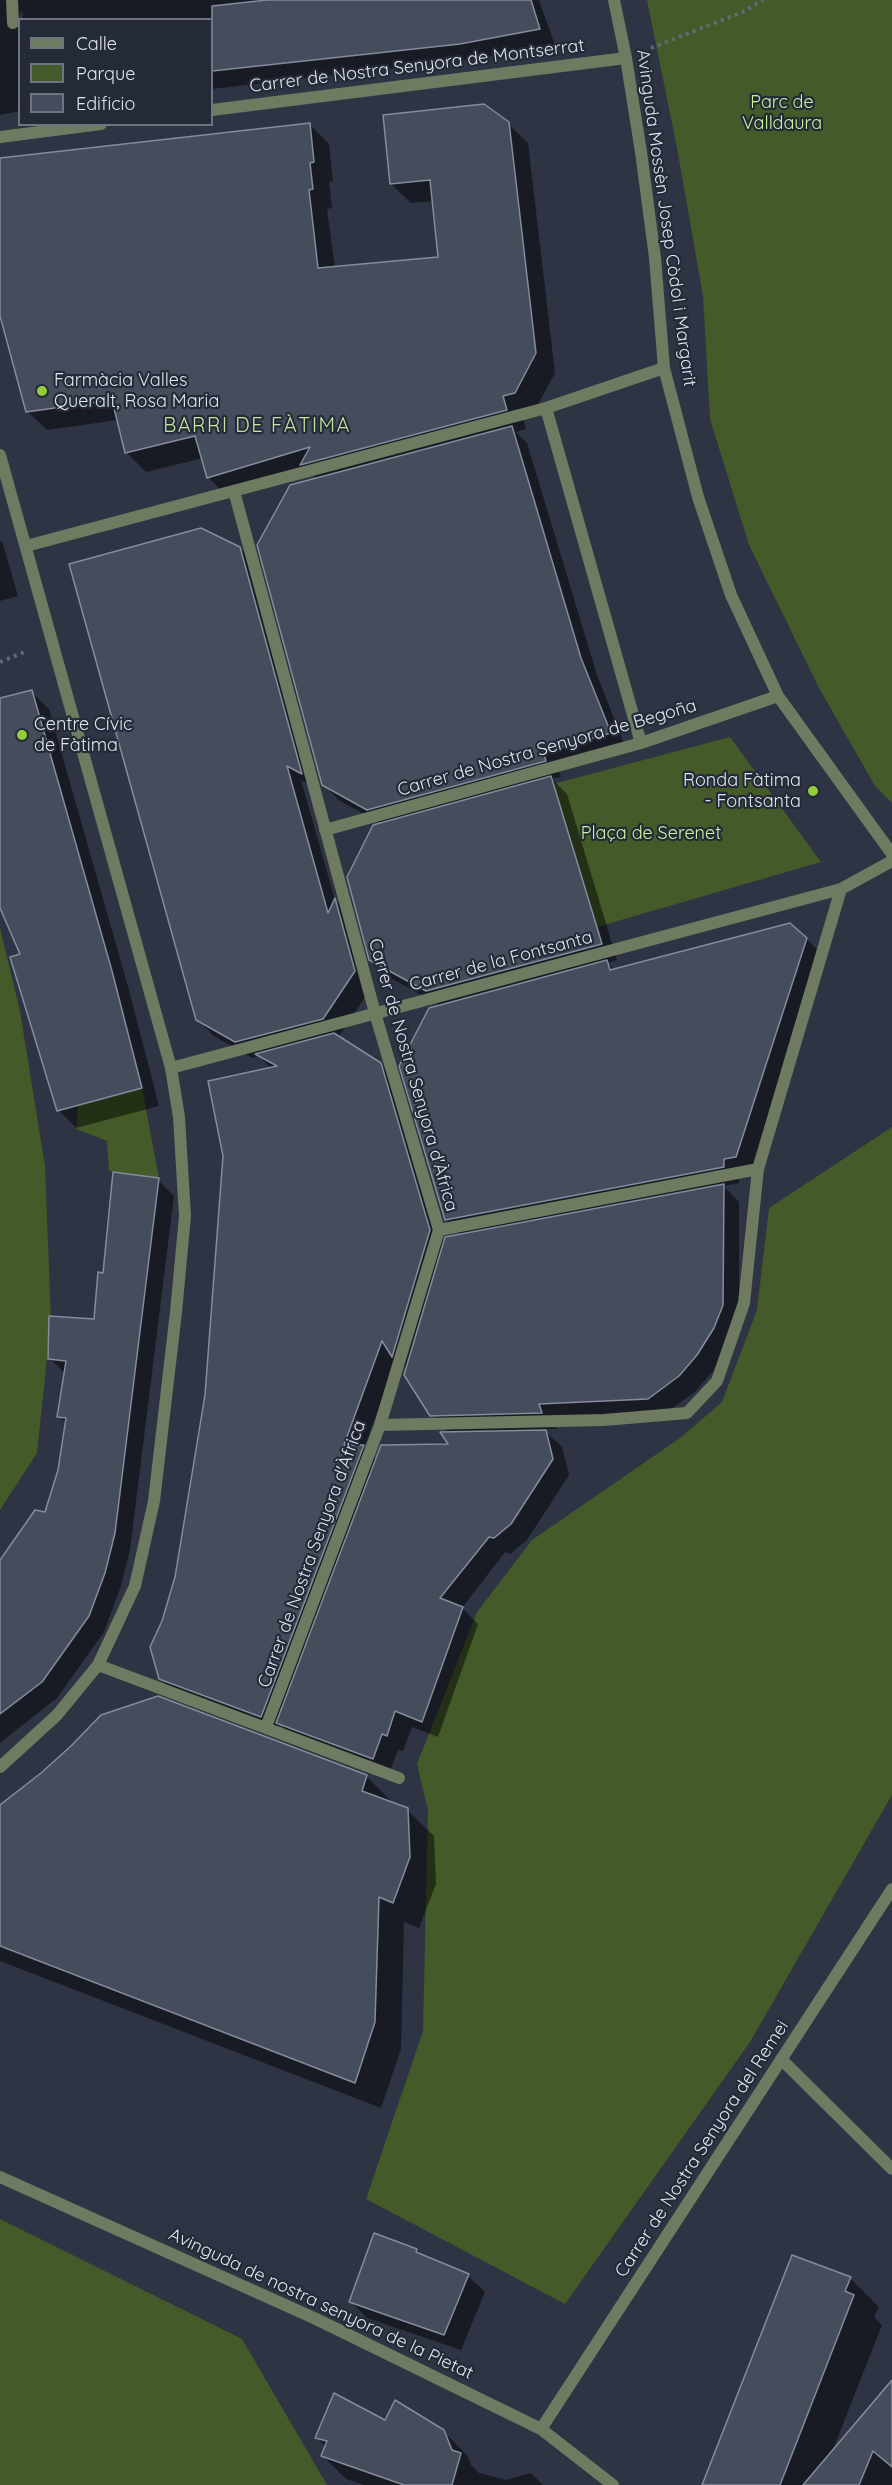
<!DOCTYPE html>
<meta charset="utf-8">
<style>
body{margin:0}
#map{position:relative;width:892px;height:2485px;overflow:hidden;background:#2e3443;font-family:Quicksand,sans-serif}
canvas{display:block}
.legend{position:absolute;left:18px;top:18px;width:195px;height:108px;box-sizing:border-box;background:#242a38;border:2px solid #6f7480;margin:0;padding:8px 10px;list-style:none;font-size:18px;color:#e0e4ed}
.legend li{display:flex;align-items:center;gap:12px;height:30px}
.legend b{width:30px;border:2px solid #6f7480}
</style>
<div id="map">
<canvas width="892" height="2485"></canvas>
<ul class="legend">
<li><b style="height:8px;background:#6e7b61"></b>Calle</li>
<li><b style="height:16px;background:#445a28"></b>Parque</li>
<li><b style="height:16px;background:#454c5b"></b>Edificio</li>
</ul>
</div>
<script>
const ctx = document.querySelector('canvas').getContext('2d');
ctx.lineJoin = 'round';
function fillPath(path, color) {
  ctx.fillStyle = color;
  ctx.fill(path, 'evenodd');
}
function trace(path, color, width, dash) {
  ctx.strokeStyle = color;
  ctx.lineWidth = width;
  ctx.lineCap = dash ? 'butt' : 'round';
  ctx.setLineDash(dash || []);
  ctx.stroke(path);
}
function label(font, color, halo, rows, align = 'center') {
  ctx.font = font + ' Quicksand,sans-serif';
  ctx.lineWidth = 4.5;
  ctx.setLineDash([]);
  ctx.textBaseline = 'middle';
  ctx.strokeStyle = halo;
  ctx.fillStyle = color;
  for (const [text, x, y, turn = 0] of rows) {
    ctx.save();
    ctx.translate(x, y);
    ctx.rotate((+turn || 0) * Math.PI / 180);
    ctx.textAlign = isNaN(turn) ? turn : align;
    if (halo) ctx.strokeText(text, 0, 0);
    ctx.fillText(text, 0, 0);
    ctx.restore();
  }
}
fillPath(new Path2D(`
 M 647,0 L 892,0 L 892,803 L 875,786 L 819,688 L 749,545 L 710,419 L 703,296 L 677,148 Z
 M 730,737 L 821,862 L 597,927 L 553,784 Z
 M 0,928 L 20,1011 L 45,1166 L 51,1321 L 37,1453 L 0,1510 Z
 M 142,1088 L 159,1178 L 109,1171 L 107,1141 L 76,1129 L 78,1105 Z
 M 892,1127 L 892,1795 L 750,2042 L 565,2304 L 366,2199 L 423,2031 L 428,1810 L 417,1764 L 477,1612 L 532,1540 L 680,1438 L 722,1402 L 757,1310 L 769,1208 Z
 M 0,2219 L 242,2339 L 327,2485 L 0,2485 Z`), '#445a28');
fillPath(new Path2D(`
 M 0,0 L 539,0 L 555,45 L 476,59 L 212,89 L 212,20 L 23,20 L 22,10 L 19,17 L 20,111 L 0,115 Z
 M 508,124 L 528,143 L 555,373 L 534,412 L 522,415 L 526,429 L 516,432 L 527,443 L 597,675 L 626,749 L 558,767 L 561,777 L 552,779 L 567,794 L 617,960 L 608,963 L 615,970 L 806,939 L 823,955 L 752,1173 L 739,1175 L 739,1183 L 724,1186 L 739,1202 L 739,1322 L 729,1344 L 713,1371 L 695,1392 L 664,1414 L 555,1419 L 557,1429 L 543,1429 L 562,1447 L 569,1475 L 527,1540 L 510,1554 L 505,1552 L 462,1608 L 478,1624 L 438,1737 L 412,1727 L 403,1751 L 398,1750 L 389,1774 L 294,1739 L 280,1724 L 277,1732 L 176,1695 L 160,1678 L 163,1622 L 176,1578 L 272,1069 L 259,1056 L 252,1058 L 214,1036 L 197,1019 L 240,548 L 256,564 L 317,788 L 301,780 L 335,900 L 351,916 L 371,988 L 340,1035 L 336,1036 L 380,1064 L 397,1081 L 445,1244 L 462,1236 L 446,1220 L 441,1006 L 387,976 L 371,959 L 383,824 L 340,801 L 323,784 L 317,479 L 310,472 L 228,497 L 208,477 L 203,458 L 146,472 L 126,452 L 118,420 L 47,430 L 27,411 L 0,312 L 0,159 L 310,125 L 329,144 L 333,181 L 329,182 L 332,208 L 327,209 L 335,268 L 439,259 L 434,201 L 411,203 L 391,184 ZM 397,1359 L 407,1370 L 431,1415 L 449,1433 L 450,1445 L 377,1461 L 364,1448 Z
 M 0,540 L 3,544 L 18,596 L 0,601 Z
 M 31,692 L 49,709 L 129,990 L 159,1106 L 76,1128 L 59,1110 L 22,955 L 0,904 L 0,700 Z
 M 158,1180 L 174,1196 L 130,1550 L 120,1589 L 104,1632 L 57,1698 L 0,1743 L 0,1593 L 46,1514 L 59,1470 L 67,1424 L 59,1417 L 65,1374 L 50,1358 L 95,1320 L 104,1275 Z
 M 366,1776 L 393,1803 L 407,1810 L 434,1836 L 436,1884 L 419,1928 L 404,1922 L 401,2049 L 381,2108 L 0,1961 L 0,1806 Z
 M 375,2235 L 417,2250 L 423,2257 L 468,2276 L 485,2292 L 461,2350 L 367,2318 L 351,2302 Z
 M 850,2278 L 879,2307 L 874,2317 L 882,2325 L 832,2452 L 892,2382 L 892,2485 L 704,2485 Z
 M 386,2422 L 443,2431 L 467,2455 L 471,2465 L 479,2473 L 506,2480 L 531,2473 L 543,2485 L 364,2485 L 346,2479 L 322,2455 L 326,2447 L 317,2438 Z`), '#0007');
const building = new Path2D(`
 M 267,0 L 531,0 L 540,29 L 460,44 L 212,71 L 212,6 Z
 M 484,104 L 509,122 L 536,353 L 515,393 L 503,396 L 507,410 L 300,465 L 310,447 L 207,478 L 195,436 L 125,453 L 112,400 L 26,412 L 0,316 L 0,158 L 310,123 L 314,162 L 310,163 L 313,189 L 309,190 L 318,268 L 438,257 L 430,180 L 390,184 L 383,115 Z
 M 512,426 L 581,658 L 611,733 L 543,752 L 546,761 L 367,810 L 322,785 L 257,545 L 290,485 Z
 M 201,528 L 240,547 L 302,774 L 287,766 L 328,913 L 335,898 L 355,971 L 323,1019 L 235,1042 L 196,1020 L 69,564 Z
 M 32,690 L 112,971 L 142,1088 L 57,1111 L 10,957 L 20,954 L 0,908 L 0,698 Z
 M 551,776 L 602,944 L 426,991 L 369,960 L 347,877 L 373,825 Z
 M 790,923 L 807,938 L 736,1157 L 724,1159 L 724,1167 L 445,1220 L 399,1066 L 429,1008 L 607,960 L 610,970 Z
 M 334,1033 L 381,1063 L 430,1230 L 392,1357 L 382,1341 L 344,1445 L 364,1445 L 261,1717 L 159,1679 L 150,1647 L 162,1621 L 175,1577 L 205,1395 L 223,1156 L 208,1081 L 277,1066 L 255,1054 Z
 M 113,1172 L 159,1178 L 115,1533 L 105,1573 L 89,1616 L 42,1682 L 0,1714 L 0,1560 L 35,1510 L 45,1512 L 58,1470 L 66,1418 L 57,1417 L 66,1361 L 48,1359 L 49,1316 L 94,1319 L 98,1272 L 103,1273 Z
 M 724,1184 L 723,1305 L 714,1328 L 697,1355 L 679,1376 L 648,1399 L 539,1404 L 542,1413 L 430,1416 L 404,1375 L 445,1237 Z
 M 546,1430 L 553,1459 L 511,1524 L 494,1538 L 489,1537 L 440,1598 L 463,1607 L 422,1722 L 395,1711 L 387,1736 L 382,1734 L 373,1759 L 276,1723 L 381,1445 L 448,1444 L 440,1432 Z
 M 158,1696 L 367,1775 L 362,1791 L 408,1808 L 410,1857 L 393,1903 L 379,1897 L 375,2022 L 355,2083 L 0,1946 L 0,1805 L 41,1773 L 72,1745 L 101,1715 Z
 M 374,2233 L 417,2249 L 416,2252 L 469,2274 L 444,2335 L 349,2302 Z
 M 792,2255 L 851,2277 L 845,2291 L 854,2295 L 780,2485 L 702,2485 Z
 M 892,2380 L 892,2467 L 873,2451 L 859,2485 L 803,2485 Z
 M 334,2393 L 385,2420 L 395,2400 L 444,2430 L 452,2450 L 461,2453 L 452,2485 L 404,2485 L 321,2456 L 327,2441 L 315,2438 Z`);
fillPath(building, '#454c5b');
trace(building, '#848c9d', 1.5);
trace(new Path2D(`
 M 651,48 L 745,11 L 763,0
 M 0,662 L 27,651`), '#646976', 4, [3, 4.5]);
trace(new Path2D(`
 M 12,0 L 13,23`), '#6e7b61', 12);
trace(new Path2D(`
 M 614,0 L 626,58 L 641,152 L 655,258 L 664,368 L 698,497 L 731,595 L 778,696 L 892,854
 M 212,110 L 626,58
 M 0,137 L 101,124
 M 546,408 L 641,743
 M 0,455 L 171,1068 L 179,1117 L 185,1216 L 176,1312 L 154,1501 L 135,1586 L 98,1665 L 57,1715 L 0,1767
 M 234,491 L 375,1013 L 439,1230 L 380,1425 L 266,1727
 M 26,546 L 546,408 L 664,368
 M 325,830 L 641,743 L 778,696
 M 171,1068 L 841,889 L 892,861
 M 439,1230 L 758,1169
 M 380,1425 L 604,1420 L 687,1413 L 717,1381 L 744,1303 L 758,1169 L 841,889
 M 98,1665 L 399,1778
 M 781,2059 L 892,2169
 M 0,2177 L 314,2318 L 541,2429 L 613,2485
 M 541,2429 L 892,1889`), '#6e7b61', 12);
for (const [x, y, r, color] of [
 [42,391,6,"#93cd3d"],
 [22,735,6,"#93cd3d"],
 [813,791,6,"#93cd3d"]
]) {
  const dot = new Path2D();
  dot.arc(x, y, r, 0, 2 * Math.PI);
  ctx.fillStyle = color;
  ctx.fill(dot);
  trace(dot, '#242a38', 2);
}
label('18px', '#e0e4ed', '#242a38', [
 ["Carrer de Nostra Senyora de Montserrat",417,66,-7],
 ["Avinguda Mossèn Josep Còdol i Margarit",666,218,82],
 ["Carrer de Nostra Senyora de Begoña",547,748,-16],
 ["Carrer de la Fontsanta",501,961,-15],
 ["Carrer de Nostra Senyora d'Àfrica",413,1075,74],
 ["Carrer de Nostra Senyora d'Àfrica",312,1554,-70],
 ["Carrer de Nostra Senyora del Remei",702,2149,-57],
 ["Avinguda de nostra senyora de la Pietat",321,2304,25]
]);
label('18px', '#c9f39a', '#242a38', [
 ["Parc de",782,103],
 ["Valldaura",782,124],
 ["Plaça de Serenet",651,834]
]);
label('18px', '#e0e4ed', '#242a38', [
 ["Farmàcia Valles",54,381],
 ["Queralt, Rosa Maria",54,402],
 ["Centre Cívic",34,725],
 ["de Fàtima",34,746],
 ["Ronda Fàtima",801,781,"right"],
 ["- Fontsanta",801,802,"right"]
], 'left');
ctx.letterSpacing = '1.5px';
label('20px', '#c2e49d', '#242a38', [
 ["BARRI DE FÀTIMA",257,426]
]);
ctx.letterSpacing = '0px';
</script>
